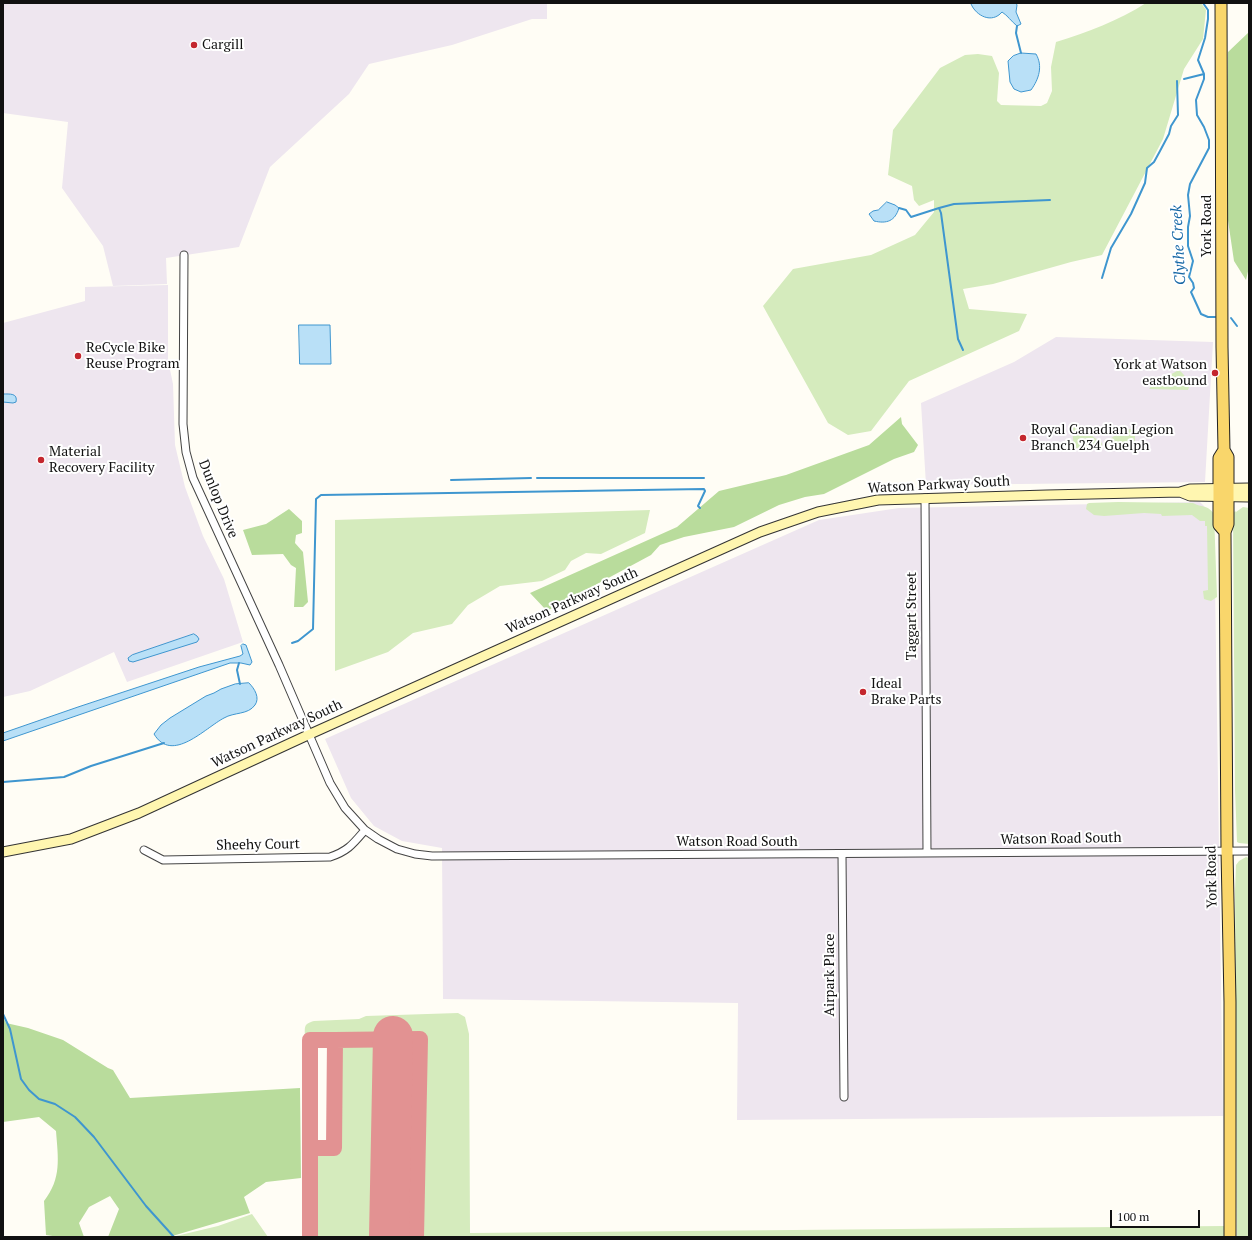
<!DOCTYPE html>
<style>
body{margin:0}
#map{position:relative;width:1252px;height:1240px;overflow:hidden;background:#fffdf5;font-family:"PT Serif",serif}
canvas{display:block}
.frame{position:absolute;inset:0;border:4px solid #111;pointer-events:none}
.scale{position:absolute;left:1110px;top:1210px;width:90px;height:18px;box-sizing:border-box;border:2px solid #111;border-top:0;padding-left:5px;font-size:12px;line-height:14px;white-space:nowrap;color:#111;-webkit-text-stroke:3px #fff;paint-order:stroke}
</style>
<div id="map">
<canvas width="1252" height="1240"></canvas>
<div class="frame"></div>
<div class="scale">100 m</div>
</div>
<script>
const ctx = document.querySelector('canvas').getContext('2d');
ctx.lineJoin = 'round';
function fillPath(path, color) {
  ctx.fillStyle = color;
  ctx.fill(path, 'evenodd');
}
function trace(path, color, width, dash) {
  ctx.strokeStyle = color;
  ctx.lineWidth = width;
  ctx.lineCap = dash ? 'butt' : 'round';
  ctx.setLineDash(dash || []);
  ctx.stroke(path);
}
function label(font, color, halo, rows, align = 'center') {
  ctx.font = font + ' "PT Serif",serif';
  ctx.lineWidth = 4;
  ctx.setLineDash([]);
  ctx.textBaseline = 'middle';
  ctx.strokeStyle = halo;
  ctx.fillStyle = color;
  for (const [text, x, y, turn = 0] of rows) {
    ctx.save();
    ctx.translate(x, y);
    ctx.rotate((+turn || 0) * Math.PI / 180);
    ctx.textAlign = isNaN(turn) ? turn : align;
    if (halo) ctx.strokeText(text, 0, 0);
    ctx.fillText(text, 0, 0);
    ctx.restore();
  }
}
fillPath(new Path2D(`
 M 3,3 L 547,3 L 547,19 L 532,19 L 452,45 L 369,64 L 349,94 L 270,167 L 239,247 L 166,258 L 167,284 L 113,286 L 103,246 L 62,188 L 68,122 L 3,113 Z
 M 168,285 L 168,360 L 173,384 L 175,445 L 185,487 L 203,536 L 224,579 L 243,642 L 127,682 L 114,652 L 30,691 L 3,697 L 3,323 L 85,301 L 85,287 Z
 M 1056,337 L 1213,342 L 1205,482 L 926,485 L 921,403 L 1014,362 Z
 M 1200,502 L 1214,516 L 1223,1116 L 737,1120 L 738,1003 L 443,999 L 442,848 L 402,841 L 374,826 L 351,798 L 325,739 L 819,520 L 899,508 Z`), '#eee6ef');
fillPath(new Path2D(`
 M 1146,3 L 1201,3 L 1206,10 L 1203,39 L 1184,69 L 1163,139 L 1102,255 L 1071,262 L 993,284 L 963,289 L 969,309 L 1027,314 L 1019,331 L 909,381 L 871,431 L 848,435 L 828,423 L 763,306 L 793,269 L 871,255 L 915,235 L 934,212 L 934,200 L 919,206 L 914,200 L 912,186 L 888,175 L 893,130 L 940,68 L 965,55 L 978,54 L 992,56 L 999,73 L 997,101 L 1001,105 L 1041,106 L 1047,103 L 1052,91 L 1051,67 L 1056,42 C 1088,32 1118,21 1146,3 Z
 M 1177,371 L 1180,371 C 1185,375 1187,380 1190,385 L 1188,390 L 1149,389 L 1153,384 Z
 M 1075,425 L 1081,428 L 1102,443 L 1102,447 L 1087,448 L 1074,448 L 1072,430 Z
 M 1133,428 L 1135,429 L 1135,441 L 1133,443 L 1111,445 L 1108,442 C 1112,435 1125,430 1133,428 Z
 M 1118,502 L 1193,503 C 1202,508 1207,504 1214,514 L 1217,597 L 1211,601 L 1207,600 L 1204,599 L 1203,591 L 1208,590 L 1207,526 L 1205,526 L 1205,521 L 1200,521 L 1192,515 L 1162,516 L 1161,514 L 1144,513 L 1104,516 L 1094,515 L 1086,509 L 1087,504 L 1089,503 Z
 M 1243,507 L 1249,508 L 1249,844 L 1239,843 L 1237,842 L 1235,790 L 1233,514 L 1235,511 L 1236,512 Z
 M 650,510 L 645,533 L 601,554 L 586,553 L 571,561 L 565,570 L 542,581 L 500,586 L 468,605 L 452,624 L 413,633 L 388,652 L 335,671 L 335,520 Z
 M 1246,857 L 1249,858 L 1249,1237 L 1237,1237 L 1235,891 L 1236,865 L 1239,861 Z
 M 458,1013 L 465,1017 L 469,1034 L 470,1233 L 1224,1226 L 1225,1237 L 304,1237 L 304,1151 L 337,1150 L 337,1038 L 305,1038 C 305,1027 303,1024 314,1021 L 359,1019 L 366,1016 Z
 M 252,1214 L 268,1237 L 172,1237 L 218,1226 Z`), '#d5ebbd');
fillPath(new Path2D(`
 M 1249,32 L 1249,267 L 1246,280 L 1234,261 L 1226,207 L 1228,52 Z
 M 901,417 L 902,424 L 918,445 L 914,452 L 894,459 L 824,494 L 805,497 L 779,505 L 734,527 L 684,537 L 660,545 L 651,555 L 547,611 L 530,593 L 677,527 L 719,491 L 786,475 L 869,445 Z
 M 289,509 L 302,521 L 302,533 L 296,535 L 295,543 L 303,552 L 308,602 L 303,607 L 294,607 L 296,568 L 291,565 L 283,554 L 252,555 L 243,530 L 266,524 Z
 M 3,1017 L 6,1023 L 28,1028 L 63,1040 L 108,1068 L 113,1070 L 130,1098 L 300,1088 L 301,1178 L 266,1182 L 244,1197 L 250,1213 L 169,1237 L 108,1237 L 119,1209 L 110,1196 L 89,1207 L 79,1223 L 84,1237 L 59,1237 L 46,1235 L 44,1201 C 62,1178 58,1158 56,1131 L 39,1117 L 3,1122 Z`), '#b9dc9c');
const water = new Path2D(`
 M 971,3 L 1016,3 L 1017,5 L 1016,12 L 1021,24 L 1017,26 C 1012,22 1007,15 1002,12 C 992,24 976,16 971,4 Z
 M 1021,53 L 1036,54 C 1043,66 1039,79 1031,90 L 1021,92 L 1014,89 L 1010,82 L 1008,61 L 1013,56 Z
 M 887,202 L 895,205 L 899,208 C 895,221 887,224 874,221 L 869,214 L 873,211 L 878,210 Z
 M 299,325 L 330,325 L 331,364 L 300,364 Z
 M 3,394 C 10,394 18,393 16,402 L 13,403 L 3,402 Z
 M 194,634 L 197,636 L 199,639 L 197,642 L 133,662 L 129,661 L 128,658 L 132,655 Z
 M 243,644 L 246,645 L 252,662 L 250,665 L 241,663 L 230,663 L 3,741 L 3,733 L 78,707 L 199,667 L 240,656 L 243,654 L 241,646 Z
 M 249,683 C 255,689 260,698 255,705 C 248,715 234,712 224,718 C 205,728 172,764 154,734 L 161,725 L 170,718 L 206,696 L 214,693 L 221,689 L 235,684 Z`);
fillPath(water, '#b9e0f7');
trace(water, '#3f96cf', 1);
trace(new Path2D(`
 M 1203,3 L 1208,10 L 1208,19 L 1205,38 L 1198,60 L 1204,74 L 1204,79 L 1196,100 L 1197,115 L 1204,127 L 1209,140 L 1209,148 L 1190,184 L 1188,195 L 1190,216 L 1188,227 L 1188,246 L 1193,261 L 1189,277 L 1193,283 L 1194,288 L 1191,292 L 1201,314 L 1208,317 L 1215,317
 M 1017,26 L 1016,33 L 1021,53
 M 1184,79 L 1204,74
 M 899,208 L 906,210 L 911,217 L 939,208 L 941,213 L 958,339 L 963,350
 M 939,208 L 954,204 L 1050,200
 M 1102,278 L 1111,248 L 1131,214 L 1145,183 L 1147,168 L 1154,162 L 1160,151 L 1169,134 L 1171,126 L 1178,115 L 1177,81
 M 1231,318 L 1237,326
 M 537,478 L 704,478
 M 451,480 L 531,478
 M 292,643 L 298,641 L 313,629 L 316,499 L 321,495 L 704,489 L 705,491 L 698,506 L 700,508
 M 239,663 L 237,670 L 240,684
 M 3,782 L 64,777 L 91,766 L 164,743
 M 3,1014 L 10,1029 L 21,1079 L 29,1090 L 39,1099 L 55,1104 L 75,1117 L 94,1137 L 146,1206 L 174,1237`), '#3f96cf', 2);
trace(new Path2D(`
 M 335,1040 L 310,1040 L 310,1148 L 334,1148 L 335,1040 L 420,1039 L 416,1237
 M 310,1148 L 310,1237`), '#e29292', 16);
trace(new Path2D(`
 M 389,1237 L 393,1036`), '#e29292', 40);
const street = new Path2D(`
 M 184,255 L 183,424 L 186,452 L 193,478 L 279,665 L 330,783 L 345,808 L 365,830 L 378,839 L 397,849 L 415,854 L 432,856 L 1249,851
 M 925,498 L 927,853
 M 144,850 L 163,860 L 330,857 C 348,851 353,844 365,830
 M 842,854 L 844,1097`);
const secondary = new Path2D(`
 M 1180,492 L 1190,496 L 1249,497
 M 3,852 L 71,839 L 139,813 L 308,735 L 760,532 L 818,512 L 878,500 L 1047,495 L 1180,492 L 1190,489 L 1249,488`);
const primary = new Path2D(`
 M 1221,3 L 1222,347 L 1224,450 L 1228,457 L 1228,524 L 1225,532 L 1227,851 L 1230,1002 L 1230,1237
 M 1224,450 L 1219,458 L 1219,525 L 1225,532`);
trace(street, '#444', 9);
trace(secondary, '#333', 11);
trace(primary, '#222', 13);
trace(street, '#fff', 7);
trace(secondary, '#fff6b0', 9);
trace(primary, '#f9d66b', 11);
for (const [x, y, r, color] of [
 [194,45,4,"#c4262e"],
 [78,356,4,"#c4262e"],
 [1215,373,4,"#c4262e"],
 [1023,438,4,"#c4262e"],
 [41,460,4,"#c4262e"],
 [863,692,4,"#c4262e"]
]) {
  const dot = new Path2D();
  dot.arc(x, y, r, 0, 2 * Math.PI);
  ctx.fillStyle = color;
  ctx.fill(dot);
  trace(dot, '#fff', 1.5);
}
label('14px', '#111', '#fff', [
 ["Cargill",202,45],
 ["ReCycle Bike",86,348],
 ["Reuse Program",86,364],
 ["York at Watson",1207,365,"right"],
 ["eastbound",1207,381,"right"],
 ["Royal Canadian Legion",1031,430],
 ["Branch 234 Guelph",1031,446],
 ["Material",49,452],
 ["Recovery Facility",49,468],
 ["Ideal",871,684],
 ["Brake Parts",871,700]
], 'left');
label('14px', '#111', '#fff', [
 ["York Road",1207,226,-90],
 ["Watson Parkway South",939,485,-3],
 ["Dunlop Drive",218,499,68],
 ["Watson Parkway South",572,601,-24],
 ["Taggart Street",912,616,-90],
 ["Watson Parkway South",277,734,-25],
 ["Watson Road South",1061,839,-1],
 ["Watson Road South",737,842],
 ["Sheehy Court",258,845,-1],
 ["York Road",1212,877,-91],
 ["Airpark Place",830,975,-90]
]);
label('italic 15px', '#1768a6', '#fff', [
 ["Clythe Creek",1179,245,-93]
]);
</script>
